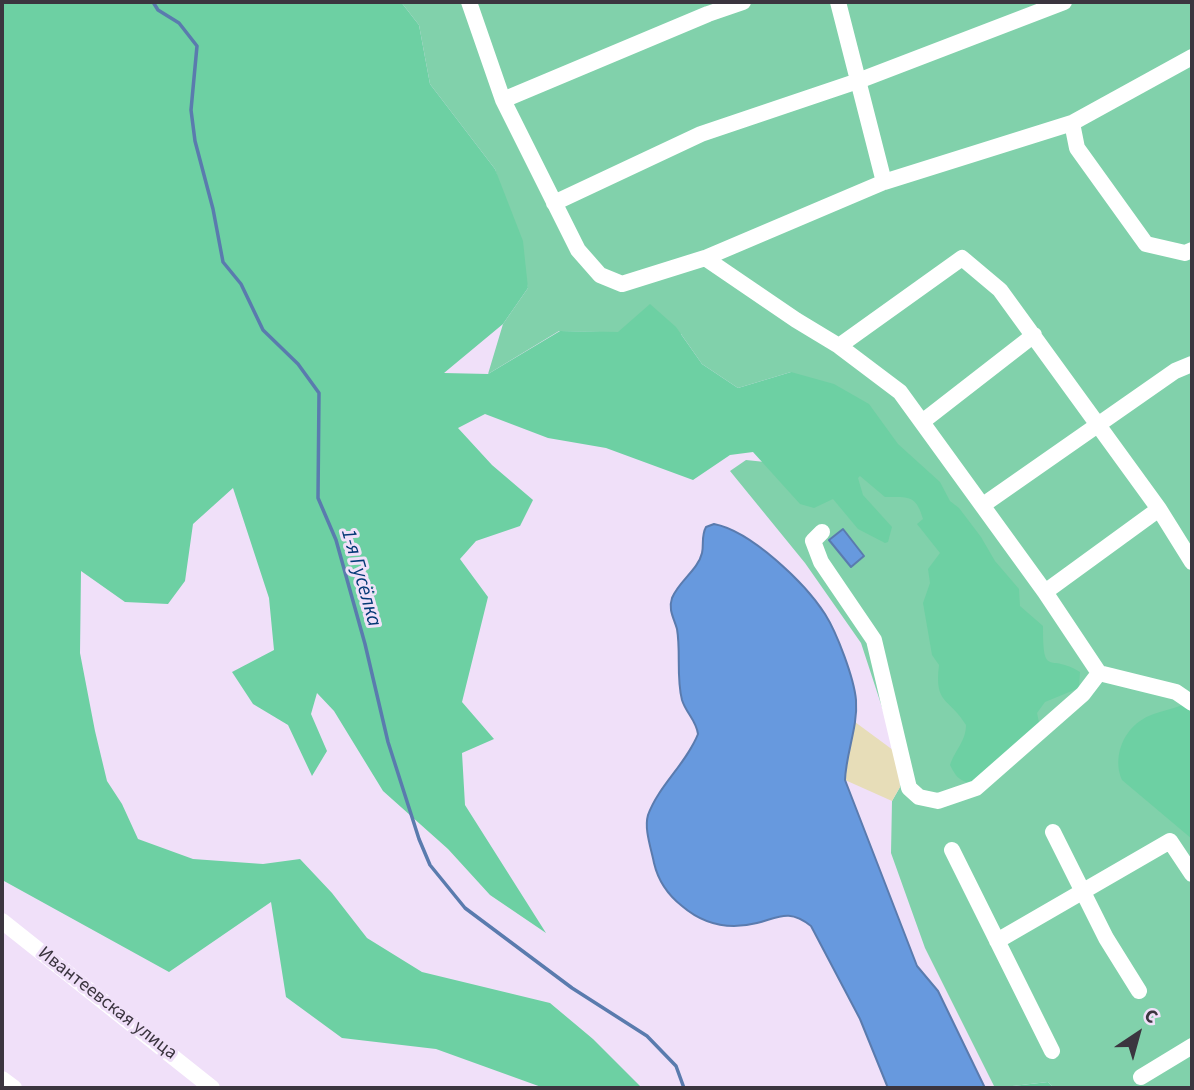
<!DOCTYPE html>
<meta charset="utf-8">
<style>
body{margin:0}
#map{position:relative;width:1194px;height:1090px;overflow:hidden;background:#f0e0f9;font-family:"Source Sans 3",sans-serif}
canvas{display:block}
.frame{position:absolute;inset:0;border:4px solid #3b353f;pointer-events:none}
.north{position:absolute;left:1103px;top:999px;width:70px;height:70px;-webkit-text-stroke:5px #f0e0f9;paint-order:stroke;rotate:36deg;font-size:19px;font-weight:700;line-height:28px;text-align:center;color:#3b353f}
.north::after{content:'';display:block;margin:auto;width:24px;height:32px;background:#3b353f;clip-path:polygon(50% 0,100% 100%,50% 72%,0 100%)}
</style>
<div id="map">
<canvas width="1194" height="1090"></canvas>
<div class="frame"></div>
<div class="north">С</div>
</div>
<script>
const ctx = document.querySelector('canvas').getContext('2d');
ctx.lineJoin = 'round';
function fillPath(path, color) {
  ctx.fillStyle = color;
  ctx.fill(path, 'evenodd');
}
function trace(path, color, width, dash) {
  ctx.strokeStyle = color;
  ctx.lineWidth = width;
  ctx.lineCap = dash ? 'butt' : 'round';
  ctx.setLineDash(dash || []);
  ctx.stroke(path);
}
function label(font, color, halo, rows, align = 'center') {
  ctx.font = font + ' "Source Sans 3",sans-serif';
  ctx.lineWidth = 6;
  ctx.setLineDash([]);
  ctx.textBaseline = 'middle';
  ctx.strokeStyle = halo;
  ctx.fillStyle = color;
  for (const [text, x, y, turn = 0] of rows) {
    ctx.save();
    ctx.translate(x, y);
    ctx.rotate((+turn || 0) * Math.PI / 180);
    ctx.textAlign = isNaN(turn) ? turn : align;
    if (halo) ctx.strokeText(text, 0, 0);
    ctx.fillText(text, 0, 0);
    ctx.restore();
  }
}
fillPath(new Path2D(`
 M 401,2 L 1192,2 L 1192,1088 L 1054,1088 L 1048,1082 L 995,1088 L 925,948 L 891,853 L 892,801 L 900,787 L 897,753 L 861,643 L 805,563 L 730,471 L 746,460 L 765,462 L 791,372 L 738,388 L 702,364 L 681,334 L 559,331 L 488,374 L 503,324 L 528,288 L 495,169 L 430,84 L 419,25 Z`), '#81d1ab');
fillPath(new Path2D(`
 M 2,2 L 401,2 L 419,25 L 430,84 L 495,169 L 523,241 L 528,288 L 503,324 L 444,373 L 488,374 L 560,331 L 618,332 L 650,304 L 676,327 L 702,364 L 738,388 L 791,372 L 834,384 L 869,404 L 898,444 L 940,482 L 950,501 L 959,508 L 981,537 L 995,561 L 1019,589 L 1020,606 L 1043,626 C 1043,680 1049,652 1080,672 L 1079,688 L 1045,702 L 1037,713 L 1040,727 L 1006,762 L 969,783 C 958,780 955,775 950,765 C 955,750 966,741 966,725 C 949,697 934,705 939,665 L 932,655 L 923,603 L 930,583 L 928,569 L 940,553 L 917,524 L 923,519 C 916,495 909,497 885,497 L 860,476 L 858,478 L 863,495 L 892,527 L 888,542 L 885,543 L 858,529 L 833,499 L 814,508 L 800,504 L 753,452 L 730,455 L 693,480 L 606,448 L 548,438 L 485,414 L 458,428 L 492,465 L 533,500 L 520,526 L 476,541 L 460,559 L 488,597 L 462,702 L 494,739 L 462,753 L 465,805 L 546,933 L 490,895 L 448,849 L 383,791 L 334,711 L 317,693 L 311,714 L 327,751 L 312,776 L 288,725 L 253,704 L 232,672 L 274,650 L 269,598 L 233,488 L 193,524 L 185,581 L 168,604 L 125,602 L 81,571 L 80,653 L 95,731 L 107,781 L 122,804 L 138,839 L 193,859 L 263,864 L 300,859 L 332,893 L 367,938 L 422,972 L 550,1003 L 593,1039 L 642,1088 L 544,1088 L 436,1049 L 342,1038 L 286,997 L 271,902 L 169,972 L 4,881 L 2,860 Z
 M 1192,700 L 1192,839 L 1122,780 C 1113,760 1121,734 1140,721 C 1155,710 1177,710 1192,700 Z
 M 1048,1082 L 1054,1088 L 992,1088 L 995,1088 Z`), '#6dd0a3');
fillPath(new Path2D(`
 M 855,722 L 897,753 L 900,787 L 892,801 L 845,780 L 846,760 Z`), '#e7ddb8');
const water = new Path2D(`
 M 714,524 C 751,531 805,583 825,614 C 837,633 854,678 856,700 C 858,727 846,753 845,780 L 917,966 L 938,991 L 985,1088 L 888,1088 L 860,1019 L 811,926 C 789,909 780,917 757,923 C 729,930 703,924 682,906 C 668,895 658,880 654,863 C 651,848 644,829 648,815 C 659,785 686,764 698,734 C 696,720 686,713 682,700 C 676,677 681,652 677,629 C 674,618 668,610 672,598 C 679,581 698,570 702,553 C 704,544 701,536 706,527 Z
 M 843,529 L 864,556 L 851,567 L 829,540 Z`);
fillPath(water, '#6799de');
trace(water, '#5a7bae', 2);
trace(new Path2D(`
 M 153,2 L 158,10 L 179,23 L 197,46 L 191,110 L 195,141 L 213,209 L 223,262 L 241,284 L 263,330 L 298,364 L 319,393 L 318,498 L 336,540 L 365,644 L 388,742 L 419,839 L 430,865 L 465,908 L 572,988 L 647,1036 L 676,1066 L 684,1088`), '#5a7bae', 3.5);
trace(new Path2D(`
 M 469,2 L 503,100 L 578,250 L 600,275 L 622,284 L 705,258 L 796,320 L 839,346 L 900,392 L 1045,592 L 1099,673 L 1176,692 L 1192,703
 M 838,2 L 884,182
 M 503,100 L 708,14 L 743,2
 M 1072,123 L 1077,148 L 1146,244 L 1185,253 L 1192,250
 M 554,203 L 701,134 L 858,81 L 1064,2
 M 705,258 L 884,182 L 1072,123 L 1192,57
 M 839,346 L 962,258 L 1000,290 L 1159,509 L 1192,562
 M 922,422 L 1034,335
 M 983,505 L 1175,371 L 1192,364
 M 822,532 L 813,541 L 821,562 L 874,640 L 909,788 L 919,797 L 938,801 L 976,788 L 1083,694 L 1099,673
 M 1045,592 L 1159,509
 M 1053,832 L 1106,938 L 1139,991
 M 952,850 L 1052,1051
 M 2,921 L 212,1088
 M 997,941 L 1170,841 L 1192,874
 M 1141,1077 L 1192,1046
 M 2,1079 L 14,1088`), '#fff', 16);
label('19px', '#3b353f', '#f0e0f9', [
 ["Ивантеевская улица",107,1004,38]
]);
label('italic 21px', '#033875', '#f0e0f9', [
 ["1-я Гусёлка",360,578,74]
]);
</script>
